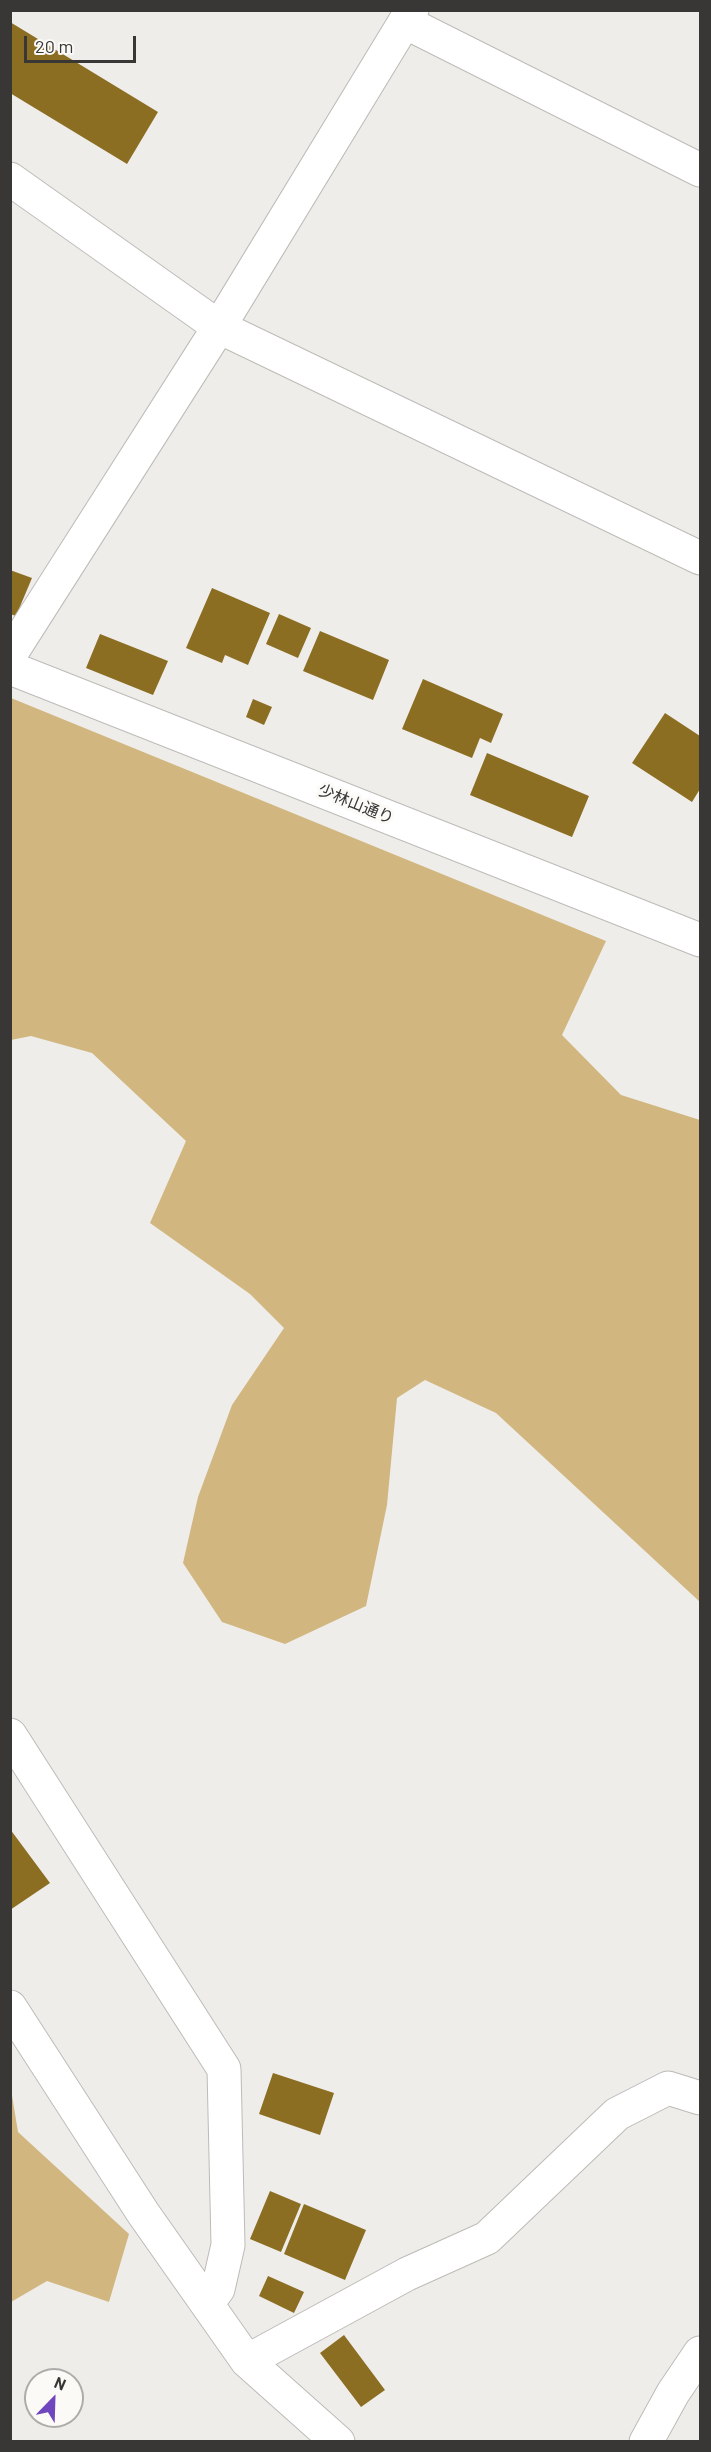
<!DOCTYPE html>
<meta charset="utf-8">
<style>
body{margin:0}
#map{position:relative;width:711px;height:2452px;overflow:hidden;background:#efedea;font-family:Barlow,sans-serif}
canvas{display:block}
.frame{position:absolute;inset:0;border:12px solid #383736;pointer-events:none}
.north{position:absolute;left:24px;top:2368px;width:60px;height:60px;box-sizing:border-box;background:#fcfaf7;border:2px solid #aeacaa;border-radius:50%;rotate:23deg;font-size:16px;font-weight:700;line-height:24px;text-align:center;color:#383736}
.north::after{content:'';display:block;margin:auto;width:21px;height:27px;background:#7046be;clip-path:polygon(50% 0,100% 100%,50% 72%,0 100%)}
.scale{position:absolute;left:24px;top:36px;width:112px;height:27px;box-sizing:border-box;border:3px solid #383736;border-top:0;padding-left:8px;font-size:18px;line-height:21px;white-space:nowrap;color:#383736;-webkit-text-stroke:4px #fcfaf7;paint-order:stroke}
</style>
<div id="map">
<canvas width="711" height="2452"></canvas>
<div class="frame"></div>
<div class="north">N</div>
<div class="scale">20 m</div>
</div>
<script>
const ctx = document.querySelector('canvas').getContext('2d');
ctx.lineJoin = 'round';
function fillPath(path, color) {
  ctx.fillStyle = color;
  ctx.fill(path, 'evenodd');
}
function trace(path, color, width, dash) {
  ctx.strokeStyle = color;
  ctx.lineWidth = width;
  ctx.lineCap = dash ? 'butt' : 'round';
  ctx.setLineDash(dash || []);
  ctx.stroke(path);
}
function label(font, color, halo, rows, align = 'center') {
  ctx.font = font + ' Barlow,"Noto Sans JP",sans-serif';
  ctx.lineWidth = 6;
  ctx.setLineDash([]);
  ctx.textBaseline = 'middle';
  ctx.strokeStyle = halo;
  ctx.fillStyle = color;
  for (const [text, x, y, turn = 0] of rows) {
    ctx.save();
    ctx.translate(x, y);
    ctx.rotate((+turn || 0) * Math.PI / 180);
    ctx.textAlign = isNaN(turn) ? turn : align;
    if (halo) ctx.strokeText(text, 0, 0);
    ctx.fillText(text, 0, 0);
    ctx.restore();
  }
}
fillPath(new Path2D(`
 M 11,698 L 606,941 L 562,1035 L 621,1095 L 700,1120 L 700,1602 L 496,1413 L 425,1380 L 397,1398 L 387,1505 L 366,1606 L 285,1644 L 222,1622 L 183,1563 L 198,1497 L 232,1405 L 284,1328 L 250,1294 L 150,1223 L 186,1141 L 92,1053 L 31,1036 L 11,1040 Z
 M 10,2083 L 18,2132 L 129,2234 L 109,2302 L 47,2281 L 11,2302 Z`), '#d1b77f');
fillPath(new Path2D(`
 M 10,22 L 158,112 L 127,164 L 10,93 Z
 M 10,570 L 32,578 L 16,616 L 10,614 Z
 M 212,588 L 270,613 L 248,665 L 225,655 L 222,663 L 186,648 Z
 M 279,614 L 311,628 L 298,658 L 266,644 Z
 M 320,631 L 389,660 L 373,700 L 303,671 Z
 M 100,634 L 168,661 L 153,695 L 86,668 Z
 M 423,679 L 503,714 L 491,743 L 480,738 L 472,758 L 402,729 Z
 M 253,699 L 272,707 L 264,725 L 246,717 Z
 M 665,713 L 700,736 L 700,789 L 692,802 L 632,763 Z
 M 487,753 L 589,796 L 572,837 L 470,795 Z
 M 10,1829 L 50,1883 L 10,1910 Z
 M 273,2073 L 334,2093 L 320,2135 L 259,2114 Z
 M 270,2191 L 301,2204 L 281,2252 L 250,2239 Z
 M 304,2204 L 366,2230 L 345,2280 L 284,2254 Z
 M 268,2276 L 304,2292 L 294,2313 L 259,2296 Z
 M 344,2335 L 385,2390 L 361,2407 L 320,2353 Z`), '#8c6e23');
const minor = new Path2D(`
 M 405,22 L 700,170
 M 10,179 L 219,327 L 700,558
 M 10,655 L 219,327 L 412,10
 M 10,668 L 700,940
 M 10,1735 L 224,2069 L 228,2245 L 218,2289 L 207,2304
 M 10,2007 L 143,2213 L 247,2361 L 338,2442
 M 247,2361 L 407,2274 L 487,2238 L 617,2114 L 668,2088 L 700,2098
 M 646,2442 L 673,2393 L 700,2353`);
trace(minor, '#bdbbb8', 35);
trace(minor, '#fff', 33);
label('16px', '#383736', '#fcfaf7', [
 ["少林山通り",356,804,22]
]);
</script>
